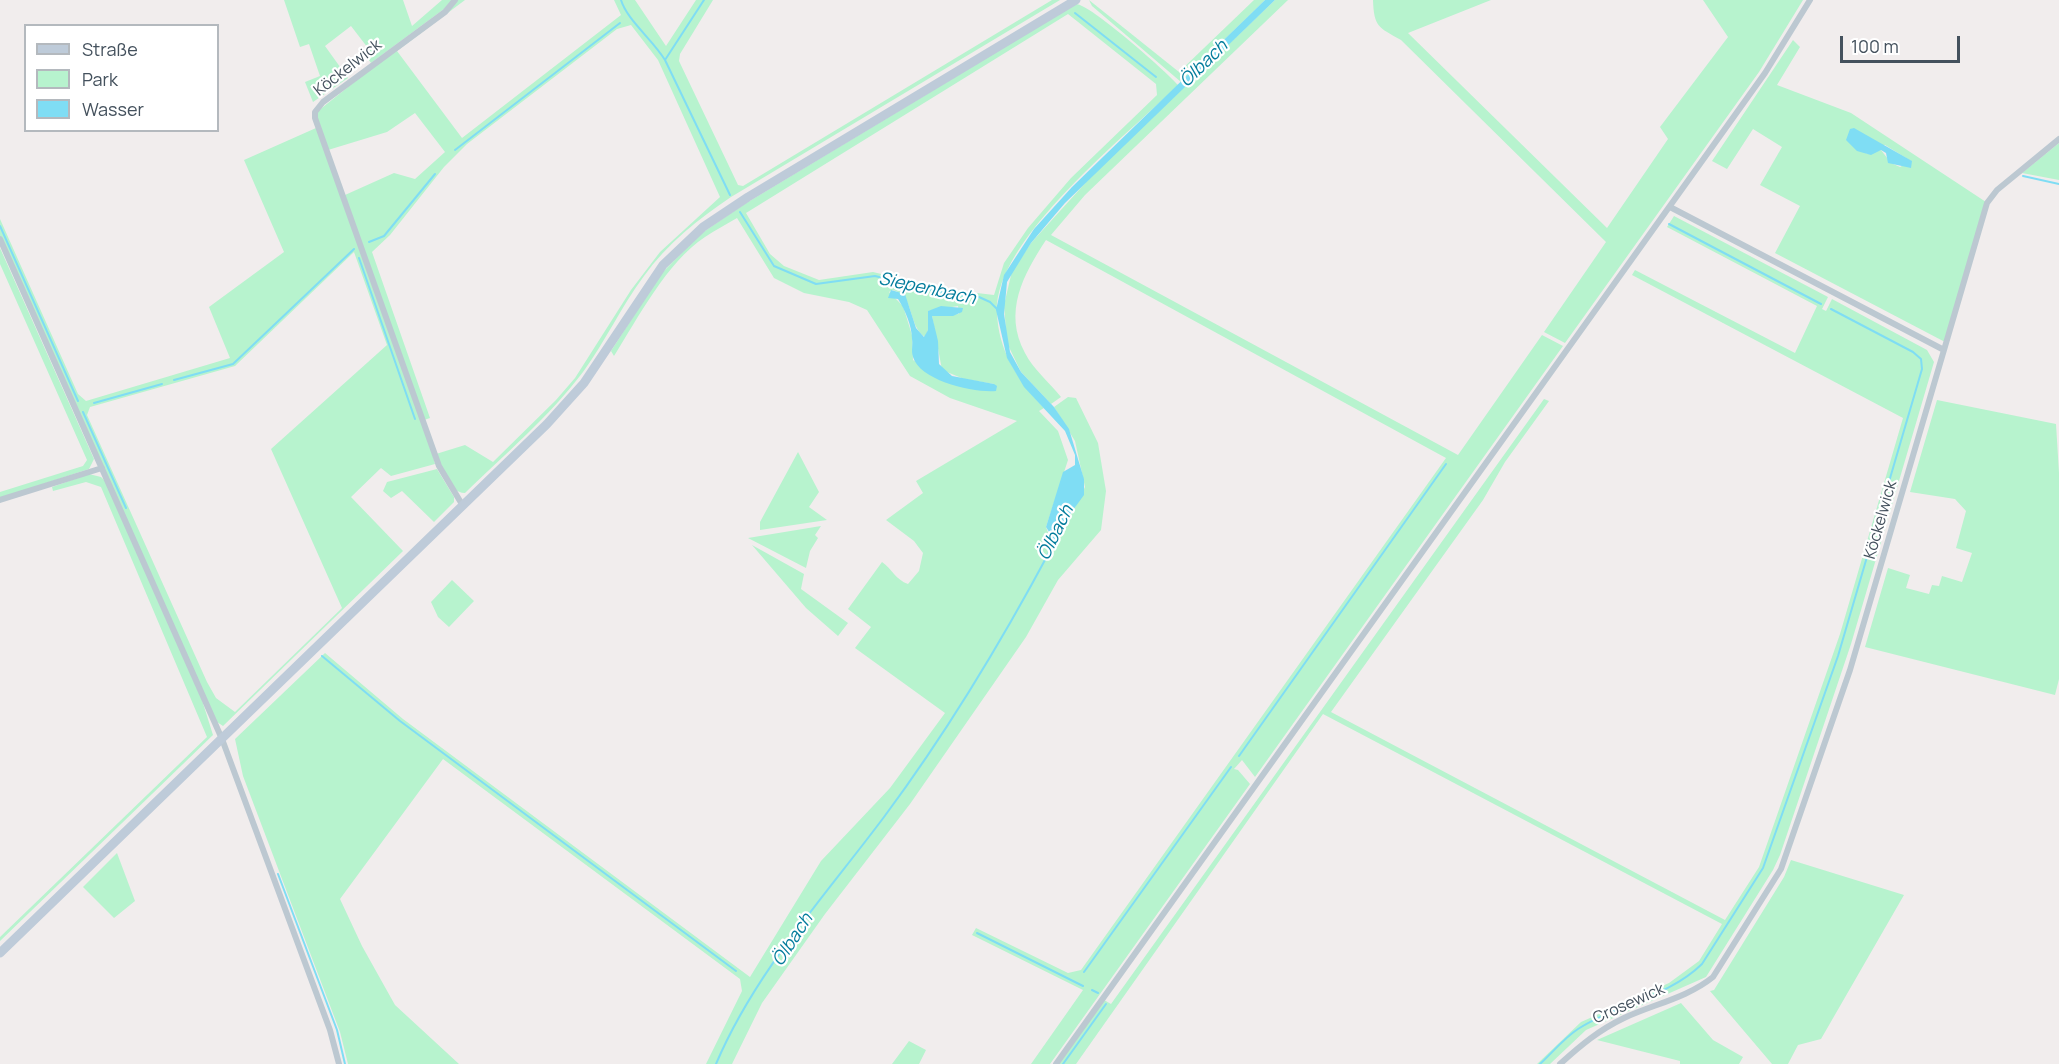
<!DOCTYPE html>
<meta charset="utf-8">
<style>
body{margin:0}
#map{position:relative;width:2059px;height:1064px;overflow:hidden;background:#f1eded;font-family:Manrope,sans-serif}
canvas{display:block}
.legend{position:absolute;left:24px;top:24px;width:195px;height:108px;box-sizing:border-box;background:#fff;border:2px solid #b4b9be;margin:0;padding:8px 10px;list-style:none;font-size:18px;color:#44515d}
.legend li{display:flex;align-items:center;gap:12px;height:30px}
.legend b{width:30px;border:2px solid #b4b9be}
.scale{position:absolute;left:1840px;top:36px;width:120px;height:27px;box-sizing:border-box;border:3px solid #44515d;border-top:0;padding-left:8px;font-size:18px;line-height:21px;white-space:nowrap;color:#44515d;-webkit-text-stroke:4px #fff;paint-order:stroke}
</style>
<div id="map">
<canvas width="2059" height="1064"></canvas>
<ul class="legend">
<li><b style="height:8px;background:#becbd9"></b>Straße</li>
<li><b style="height:16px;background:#b7f3ce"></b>Park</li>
<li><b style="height:16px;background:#7fddf4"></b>Wasser</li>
</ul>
<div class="scale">100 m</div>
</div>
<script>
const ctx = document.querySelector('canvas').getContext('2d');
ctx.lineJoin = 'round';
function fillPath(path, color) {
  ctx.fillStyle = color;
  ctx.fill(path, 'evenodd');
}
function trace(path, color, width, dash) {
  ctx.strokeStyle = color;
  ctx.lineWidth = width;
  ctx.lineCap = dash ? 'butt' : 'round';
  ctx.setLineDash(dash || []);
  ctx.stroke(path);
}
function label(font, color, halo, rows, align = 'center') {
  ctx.font = font + ' Manrope,sans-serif';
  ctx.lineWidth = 4.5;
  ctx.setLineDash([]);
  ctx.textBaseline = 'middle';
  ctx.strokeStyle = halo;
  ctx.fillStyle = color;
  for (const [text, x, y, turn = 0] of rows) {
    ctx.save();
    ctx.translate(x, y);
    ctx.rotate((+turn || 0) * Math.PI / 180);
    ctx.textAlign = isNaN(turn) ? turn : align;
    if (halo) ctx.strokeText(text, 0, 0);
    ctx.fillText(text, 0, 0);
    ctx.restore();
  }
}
fillPath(new Path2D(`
 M 284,0 L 403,0 L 412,26 L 442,0 L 452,0 L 444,9 L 371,63 L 366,56 L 371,52 L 351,26 L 325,46 L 348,78 L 313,102 L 305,82 L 320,76 L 309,44 L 300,47 Z
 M 457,0 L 465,0 L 397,51 L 462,138 L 621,15 L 614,0 L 635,0 L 666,46 L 696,0 L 713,0 L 680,54 L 679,61 L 738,185 L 743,186 L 1052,0 L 1060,0 L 731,197 C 698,219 667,244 644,276 C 621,307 605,342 583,372 C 549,417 505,454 465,493 C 448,493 443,467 436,454 L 465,445 L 493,462 L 556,400 L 575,378 L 631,290 L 660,252 L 720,197 L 658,60 L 631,25 L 617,29 L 467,144 L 444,167 L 390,235 L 372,252 L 430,418 L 424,420 L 435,464 L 391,476 L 381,468 L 351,497 L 403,551 L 223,726 L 217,722 L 0,236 L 0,219 L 78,394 L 86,401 L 230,358 L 209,307 L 284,252 L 244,160 L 316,128 L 345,195 L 394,173 L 415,179 L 445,152 L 415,113 L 387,132 L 328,150 L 317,120 L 318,111 ZM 354,252 L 387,345 L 271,449 L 342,608 L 235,712 L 216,698 L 207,682 L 87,415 L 90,407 L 235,366 Z
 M 1089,0 L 1179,72 L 1254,0 L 1265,0 L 1181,82 L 1092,6 Z
 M 1275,0 L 1288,0 L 1085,195 L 1051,235 L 1458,455 L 1542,335 L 1563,346 L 1255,777 L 1242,760 L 1234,769 L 1238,770 L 1250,784 L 1050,1064 L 1031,1064 L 1083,990 L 972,935 L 976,928 L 1068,973 L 1081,970 L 1446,458 L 1046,240 C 1023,275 1003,312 1025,353 C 1033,369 1050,383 1061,397 L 1051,404 L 1021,372 L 1007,343 L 1004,305 L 1012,271 L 1031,243 L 1098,169 Z
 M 1373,0 L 1491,0 L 1408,33 L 1607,228 L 1668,139 L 1660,127 L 1728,37 L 1703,0 L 1803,0 L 1759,72 L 1565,343 L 1544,332 L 1606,242 L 1401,40 C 1378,27 1374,27 1373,0 Z
 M 1076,4 C 1090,4 1166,71 1178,85 C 1128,135 994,239 997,312 C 998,351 1018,380 1044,408 L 1039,411 L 1058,431 L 1068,460 L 1046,527 L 1054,549 L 1085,487 L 1075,441 L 1054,407 L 1068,397 L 1076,398 L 1098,443 L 1106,491 L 1101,530 L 1058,580 L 1026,637 L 910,804 L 825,914 L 762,1003 L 732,1064 L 706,1064 L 742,991 L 740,979 L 443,759 L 340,899 L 362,946 L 395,1005 L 459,1064 L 348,1064 L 340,1032 L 243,776 L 235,739 L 325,653 L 403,719 L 750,977 L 821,861 L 890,788 L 945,713 L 855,648 L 871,627 L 848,609 L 882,562 C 892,569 896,580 908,584 L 919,571 L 923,553 L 914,541 L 886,520 L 923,493 L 916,481 L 1017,421 L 950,398 L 910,376 L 867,310 L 849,302 L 804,293 L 774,278 L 737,218 C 727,224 715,230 705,237 C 667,262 638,318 614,356 L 611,351 L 660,275 L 699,235 L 743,205 ZM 1068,14 L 1156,84 L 1157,95 L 1071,178 L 1028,228 L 1004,263 L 994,295 L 943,289 L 873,272 L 819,280 L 784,266 L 770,254 L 746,213 ZM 892,290 C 915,294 907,325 925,337 L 928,330 L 928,311 L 958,306 L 959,314 L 932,316 L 942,370 L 964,379 L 994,384 C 951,389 949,382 913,360 L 912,335 L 903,306 L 889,292 Z
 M 1793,40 L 1800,47 L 1777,85 L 1851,113 L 1986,202 L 1945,342 L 1775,253 L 1800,206 L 1760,185 L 1782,147 L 1753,129 L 1727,169 L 1712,161 ZM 1885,145 L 1911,161 L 1900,167 L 1891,163 L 1881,150 L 1868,154 L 1856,149 Z
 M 2059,143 L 2059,180 L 2022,173 Z
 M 1674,216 L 1828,297 L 1822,309 L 1826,311 L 1832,299 L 1927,350 L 1934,362 L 1851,644 L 1780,855 L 1773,870 L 1706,977 L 1586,1030 L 1550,1064 L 1537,1064 L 1581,1022 L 1669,983 L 1699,961 L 1722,924 L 1323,714 L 1076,1064 L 1058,1064 L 1104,1000 L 1111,1004 L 1544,399 L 1549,401 L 1505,462 L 1483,500 L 1331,712 L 1725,920 L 1759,867 L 1840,634 L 1903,418 L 1632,275 L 1635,270 L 1795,353 L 1817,306 L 1667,227 Z
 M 0,248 L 94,459 L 89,469 L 0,498 L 0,492 L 83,466 L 87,460 L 0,264 Z
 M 1937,400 L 2056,424 L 2059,473 L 2059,679 L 2055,695 L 1865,647 L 1888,568 L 1910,575 L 1906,588 L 1929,594 L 1932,585 L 1939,586 L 1942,576 L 1962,582 L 1972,553 L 1956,548 L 1966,511 L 1955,499 L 1910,492 Z
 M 798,452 L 819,492 L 809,507 L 827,520 L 760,530 L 760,522 Z
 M 437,469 L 454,497 L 454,502 L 434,522 L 402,491 L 391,498 L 383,491 L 387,482 Z
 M 89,474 L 101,477 L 105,481 L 202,700 L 213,735 L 0,941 L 0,937 L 207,737 L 101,487 L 86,482 L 53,491 L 52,487 Z
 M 821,526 L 815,535 L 818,538 L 810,551 L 806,568 L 748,538 Z
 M 752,545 L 804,574 L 801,589 L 848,623 L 838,636 L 806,608 Z
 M 452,580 L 474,601 L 449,627 L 438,617 L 431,602 Z
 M 117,853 L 135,901 L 114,918 L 83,887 Z
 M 1791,860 L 1904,895 L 1821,1039 L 1798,1045 L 1788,1064 L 1772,1064 L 1710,991 L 1714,990 L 1784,877 Z
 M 1681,1003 L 1713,1040 L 1743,1057 L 1739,1064 L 1680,1064 L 1680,1061 L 1597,1040 Z
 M 909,1041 L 926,1050 L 919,1064 L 892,1064 Z`), '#b7f3ce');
fillPath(new Path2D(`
 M 1265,0 L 1275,0 L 1065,203 L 1031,243 L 1007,282 L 1004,314 L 1010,352 L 1021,372 L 1054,407 L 1069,429 L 1084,479 L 1084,495 L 1068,517 L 1054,550 L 1048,546 L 1051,535 L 1046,527 L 1063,472 L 1075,465 L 1075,455 L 1065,431 L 1024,387 L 1007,358 L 996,310 L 1004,275 L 1034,229 L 1072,187 Z
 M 1854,128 L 1912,161 L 1911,168 L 1888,163 L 1886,153 L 1881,150 L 1871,155 L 1857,151 L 1846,140 L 1850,129 Z
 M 891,290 L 905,294 L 916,328 L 924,337 L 928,330 L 928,311 L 941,306 L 963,308 L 962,312 L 953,316 L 932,316 L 938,341 L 939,364 L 952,376 L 994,384 L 997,386 L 996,391 C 974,393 920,381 913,357 C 911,351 913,345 912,339 C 912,326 905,310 898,299 L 888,298 Z`), '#7fddf4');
trace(new Path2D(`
 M 621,0 C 627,20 653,40 665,60 L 730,195
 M 1075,13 L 1156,77
 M 665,60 L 704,0
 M 455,150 L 620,23
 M 2023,176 L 2059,184
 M 740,212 L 774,266 L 816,284 L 875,276 L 948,294 L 979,297 L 990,302 L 999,311
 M 1669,224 L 1821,304
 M 0,226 L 78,401
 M 369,242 L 384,236 L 435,174
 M 359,258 L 415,419
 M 174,380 L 233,364 L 354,249
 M 94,403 L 162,384
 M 83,412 L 126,508
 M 322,656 L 400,721 L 736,971
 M 1239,756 L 1446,464
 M 278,874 L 337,1030 L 345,1064
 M 977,933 L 1083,986
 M 1084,972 L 1231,767
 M 1092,990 L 1098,993
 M 716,1064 C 755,972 825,896 884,817 C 948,731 1002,641 1052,547
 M 1063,1064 L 1106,1004
 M 1540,1064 C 1552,1053 1564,1038 1578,1029 C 1618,1003 1667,998 1702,964 L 1763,868 L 1838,656 L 1922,369 L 1921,359 L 1913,352 L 1831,309`), '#7fddf4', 2);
trace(new Path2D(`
 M 455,0 L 445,12 L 323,102 L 315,112 L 315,118 L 439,466 L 463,506
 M 0,239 L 222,739 L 330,1030 L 339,1064
 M 1944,350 L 1987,203 L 1997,190 L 2059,139
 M 0,500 L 102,468
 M 1056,1064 L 1765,73 L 1810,0
 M 1560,1064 C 1581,1045 1599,1030 1624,1018 C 1654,1004 1687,998 1713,977 L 1781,869 L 1850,670 L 1944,350 L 1670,207`), '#bcc8d1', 6);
trace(new Path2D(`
 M 0,953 L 547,424 L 584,383 L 663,265 L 703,227 L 748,197 L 1076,0`), '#becbd9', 9);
label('16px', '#44515d', '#fff', [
 ["Köckelwick",348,68,-38],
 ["Köckelwick",1881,520,-74],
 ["Crosewick",1629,1004,-24]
]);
label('italic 18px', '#037c9c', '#fff', [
 ["Ölbach",1204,64,-44],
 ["Siepenbach",927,289,12],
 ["Ölbach",1056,533,-64],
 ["Ölbach",793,940,-57]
]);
</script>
